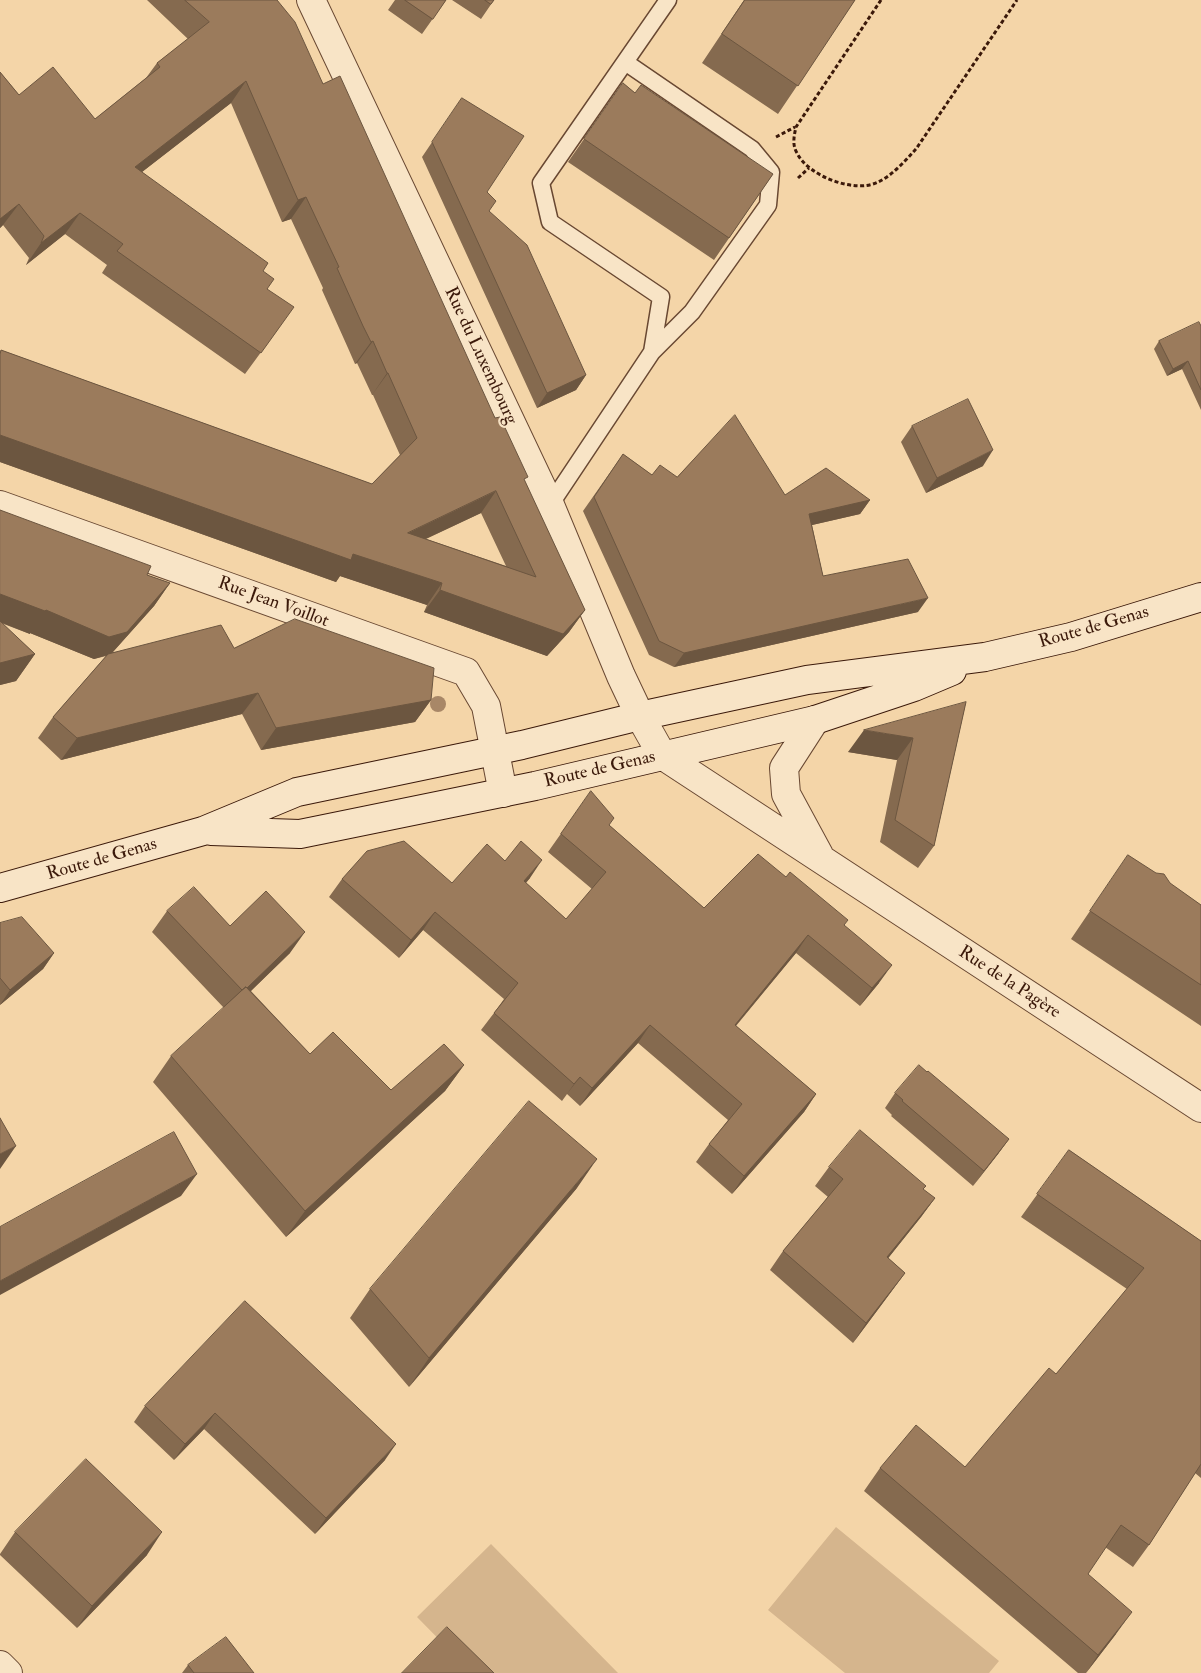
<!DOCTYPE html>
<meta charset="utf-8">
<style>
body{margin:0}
canvas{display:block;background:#f4d5a8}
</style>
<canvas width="1201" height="1673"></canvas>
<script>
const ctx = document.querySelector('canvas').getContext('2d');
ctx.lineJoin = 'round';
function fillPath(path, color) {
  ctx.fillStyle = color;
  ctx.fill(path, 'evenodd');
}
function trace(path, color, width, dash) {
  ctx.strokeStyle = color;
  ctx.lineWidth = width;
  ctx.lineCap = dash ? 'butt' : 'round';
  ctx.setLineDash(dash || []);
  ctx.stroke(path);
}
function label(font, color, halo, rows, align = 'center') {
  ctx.font = font + ' "IM FELL Double Pica",serif';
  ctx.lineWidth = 4.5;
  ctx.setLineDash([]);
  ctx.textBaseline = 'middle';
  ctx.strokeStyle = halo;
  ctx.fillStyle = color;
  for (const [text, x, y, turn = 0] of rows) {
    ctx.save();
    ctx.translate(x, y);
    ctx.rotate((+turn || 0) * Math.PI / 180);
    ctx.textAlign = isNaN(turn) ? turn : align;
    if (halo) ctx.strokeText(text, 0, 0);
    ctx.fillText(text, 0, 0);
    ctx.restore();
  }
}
fillPath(new Path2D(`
 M 836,1527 L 999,1661 L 989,1673 L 845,1673 L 768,1610 Z
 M 491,1544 L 618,1673 L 472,1673 L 417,1617 Z`), '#d5b58d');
const service = new Path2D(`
 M 625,62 L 752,149 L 771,172 L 768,205 L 692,312 L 652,352 L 661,297 L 550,222 L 541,183 L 668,0
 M 550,505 L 652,352`);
const minor = new Path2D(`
 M 311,0 L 550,505 L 621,676 L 640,716
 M 0,505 L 466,672 L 486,706 L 503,793
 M 0,1665 L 8,1673`);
const tertiary = new Path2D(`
 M 640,716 L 662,755 L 1201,1108
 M 815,720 L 784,768 L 786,794 L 819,855`);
const secondary = new Path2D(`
 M 211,831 L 300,834 L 535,786 L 815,720 L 914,687 L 952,671
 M 0,888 L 203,831 L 297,792 L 522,745 L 640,716 L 807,680 L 985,657 L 1071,637 L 1201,597`);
trace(service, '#694832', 19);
trace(minor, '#694832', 30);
trace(tertiary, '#694832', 30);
trace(secondary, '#3b190a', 30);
trace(new Path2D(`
 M 881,0 L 796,127 C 794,136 792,145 797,153 C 808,176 855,194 878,182 C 893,175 905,161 916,149 L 1017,0
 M 776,137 L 795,127
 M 798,178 L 809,168`), '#3b190a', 3, [4, 2.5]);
trace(service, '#f8e4c6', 16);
trace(minor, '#f8e4c6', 28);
trace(tertiary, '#f8e4c6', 28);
trace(secondary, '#f8e4c6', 28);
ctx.fillStyle = '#a88767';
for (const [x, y] of [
 [438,704]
]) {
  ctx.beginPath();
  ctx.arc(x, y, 8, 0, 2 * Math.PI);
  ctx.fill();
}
fillPath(new Path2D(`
 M 147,0 L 277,0 L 323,84 L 495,418 L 585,610 L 569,632 L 547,656 L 424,612 L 427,605 L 340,576 L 336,582 L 0,462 L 0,352 L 1,350 L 372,484 L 400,455 L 373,395 L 372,395 L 357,363 L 355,364 L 348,348 L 322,290 L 323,288 L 291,219 L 282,222 L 231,103 L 142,172 L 263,271 L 278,329 L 245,374 L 102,273 L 107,265 L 65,234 L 26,265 L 29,258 L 3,225 L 0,228 L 0,72 L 19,95 L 95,119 L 146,78 L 157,63 L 188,39 ZM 481,513 L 506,566 L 426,539 Z
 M 395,0 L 446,0 L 422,34 L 388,10 Z
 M 452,0 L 494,0 L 481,19 Z
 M 744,0 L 855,0 L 778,114 L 702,63 Z
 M 623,83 L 635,93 L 773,174 L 714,260 L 568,162 Z
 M 462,98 L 487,192 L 489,212 L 586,375 L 576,390 L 537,408 L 422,157 Z
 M 1201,326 L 1201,410 L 1182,369 L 1167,376 L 1154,349 L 1159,341 Z
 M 912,426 L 983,466 L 926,493 L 901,442 Z
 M 623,454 L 652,475 L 677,477 L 785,495 L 870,500 L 860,514 L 812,525 L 823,576 L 918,612 L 674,667 L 649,655 L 583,511 Z
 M 0,510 L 147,575 L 170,583 L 154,606 L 113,652 L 234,648 L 431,700 L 415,722 L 261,750 L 242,714 L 61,760 L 38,738 L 53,717 L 106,656 L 94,659 L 30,633 L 30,634 L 1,623 L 35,654 L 16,681 L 0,685 Z
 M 966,702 L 934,846 L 918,868 L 880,842 L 897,760 L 848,752 Z
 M 591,791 L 609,825 L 704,908 L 844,925 L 879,983 L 860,1006 L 796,953 L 736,1026 L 816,1094 L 804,1112 L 732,1194 L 696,1162 L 709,1144 L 728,1120 L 638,1043 L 580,1106 L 567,1094 L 562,1101 L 481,1030 L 494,1013 L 504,999 L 423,930 L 399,958 L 329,897 L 342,879 L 452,883 L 505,861 L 530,878 L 526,883 L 566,919 L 592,889 L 548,852 Z
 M 1128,855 L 1201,905 L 1201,1026 L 1071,939 Z
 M 167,911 L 230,926 L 290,953 L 251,991 L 310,1054 L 391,1090 L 464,1065 L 445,1091 L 286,1237 L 153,1082 L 171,1056 L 224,1008 L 152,932 Z
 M 0,923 L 54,953 L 43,969 L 0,1005 Z
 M 895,1093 L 1009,1139 L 998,1154 L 973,1186 L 891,1116 L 892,1115 L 885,1108 Z
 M 1069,1150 L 1201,1241 L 1201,1478 L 1195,1473 L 1149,1545 L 1133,1567 L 1105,1547 L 1088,1574 L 1116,1634 L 1086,1673 L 1078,1673 L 864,1491 L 880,1468 L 965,1467 L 1056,1374 L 1127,1289 L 1021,1217 Z
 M 829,1167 L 935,1198 L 921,1217 L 888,1258 L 905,1273 L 891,1292 L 853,1343 L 770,1270 L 783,1251 L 828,1197 L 815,1186 Z
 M 577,1188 L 409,1387 L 350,1318 L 370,1289 Z
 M 245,1301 L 385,1460 L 315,1534 L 204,1429 L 174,1460 L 134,1422 L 145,1406 Z
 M 15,1532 L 147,1555 L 77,1628 L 0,1555 L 0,1554 Z
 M 188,1665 L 254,1673 L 182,1673 Z`), '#856a4f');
fillPath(new Path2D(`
 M 246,81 L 231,103 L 120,189 L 135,167 Z
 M 306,197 L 291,219 L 282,222 L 298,200 Z
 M 19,204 L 3,225 L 0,228 L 0,219 Z
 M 80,213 L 65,234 L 26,265 L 41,243 Z
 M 373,341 L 357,363 L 355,364 L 371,342 Z
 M 1188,361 L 1182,369 L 1167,376 L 1173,369 Z
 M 387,373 L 388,373 L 372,395 Z
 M 586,375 L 576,390 L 537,408 L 547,393 Z
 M 0,435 L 353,554 L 442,583 L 427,605 L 340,576 L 336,582 L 0,462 Z
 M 993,450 L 983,466 L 926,493 L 937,478 Z
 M 496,491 L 481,513 L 393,554 L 408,533 Z
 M 870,500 L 860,514 L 799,528 L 809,514 Z
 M 170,583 L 154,606 L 111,654 L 94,659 L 30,633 L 30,634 L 0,622 L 0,594 L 46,610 Z
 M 440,590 L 585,610 L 569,632 L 547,656 L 424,612 Z
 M 928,598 L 918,612 L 674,667 L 684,653 Z
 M 35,654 L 16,681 L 0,685 L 0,663 Z
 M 258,693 L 242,714 L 61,760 L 77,738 Z
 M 431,700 L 415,722 L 261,750 L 276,728 Z
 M 864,730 L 913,738 L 897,760 L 848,752 Z
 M 542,860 L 530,878 L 511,899 L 524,881 Z
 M 435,912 L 423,930 L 399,958 L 411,940 Z
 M 305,932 L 290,953 L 228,1013 L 243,991 Z
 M 808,935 L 796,953 L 722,1042 L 735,1025 Z
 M 54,953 L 43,969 L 0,1005 L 10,990 Z
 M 892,965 L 879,983 L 860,1006 L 872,988 Z
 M 650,1025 L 638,1043 L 580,1106 L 592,1088 Z
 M 464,1065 L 445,1091 L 286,1237 L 305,1211 Z
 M 580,1077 L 567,1094 L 562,1101 L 574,1084 Z
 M 816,1094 L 804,1112 L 732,1194 L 744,1176 Z
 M 1009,1139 L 998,1154 L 973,1186 L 984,1171 Z
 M 16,1146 L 0,1169 L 0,1154 Z
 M 597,1159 L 577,1188 L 409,1387 L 429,1358 Z
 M 197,1174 L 181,1196 L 0,1295 L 0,1281 Z
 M 935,1198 L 921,1217 L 874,1276 L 887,1257 Z
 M 905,1273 L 891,1292 L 853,1343 L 866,1323 Z
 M 215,1413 L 204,1429 L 174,1460 L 185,1444 Z
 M 396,1444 L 385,1460 L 315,1534 L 326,1518 Z
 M 162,1532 L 147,1555 L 77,1628 L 92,1606 Z
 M 1132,1612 L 1116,1634 L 1086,1673 L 1098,1655 Z`), '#6c5640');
const building = new Path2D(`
 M 185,0 L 277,0 L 295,22 L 323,84 L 340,76 L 495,418 L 500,417 L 528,477 L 524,479 L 585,610 L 563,634 L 440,590 L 442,583 L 353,554 L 351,560 L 0,435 L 0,354 L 1,350 L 372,484 L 417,438 L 388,373 L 387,373 L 373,341 L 371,342 L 363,326 L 337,268 L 339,267 L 306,197 L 298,200 L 246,81 L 135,167 L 268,263 L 263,271 L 274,279 L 267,289 L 294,307 L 261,353 L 117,251 L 123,244 L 80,213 L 41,243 L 44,236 L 19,204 L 0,219 L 0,72 L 19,95 L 53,67 L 95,119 L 160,67 L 157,63 L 209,22 ZM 496,491 L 536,577 L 408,533 Z
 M 405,0 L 446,0 L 433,19 Z
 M 485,0 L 494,0 L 491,4 Z
 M 745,0 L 855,0 L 798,86 L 722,34 Z
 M 623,83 L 635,93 L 641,85 L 773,174 L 729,238 L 584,139 Z
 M 462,98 L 524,136 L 487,192 L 496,201 L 489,211 L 527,245 L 586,375 L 547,393 L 432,142 Z
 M 1199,322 L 1201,326 L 1201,390 L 1188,361 L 1173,369 L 1159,341 Z
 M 968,399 L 993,450 L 937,478 L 912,426 Z
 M 735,415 L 785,495 L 826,468 L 870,500 L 809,514 L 823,576 L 908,559 L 928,598 L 684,653 L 659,641 L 594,497 L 623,454 L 652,475 L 660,465 L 677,477 Z
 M 0,510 L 151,566 L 147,575 L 170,583 L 127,632 L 109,637 L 46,610 L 45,611 L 0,594 Z
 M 295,619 L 434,668 L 431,700 L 276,728 L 258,693 L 77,738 L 53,717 L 108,654 L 221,625 L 234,648 Z
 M 0,621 L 35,654 L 0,663 Z
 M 966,702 L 934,846 L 895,820 L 913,738 L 864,730 Z
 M 591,791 L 614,818 L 609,825 L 704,908 L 758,854 L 786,877 L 790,872 L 848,920 L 844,925 L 892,965 L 872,988 L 808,935 L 735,1025 L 816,1094 L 744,1176 L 709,1144 L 742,1104 L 650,1025 L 592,1088 L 580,1077 L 574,1084 L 494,1013 L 518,983 L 435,912 L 411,940 L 342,879 L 367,851 L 404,841 L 452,883 L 487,844 L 505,861 L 521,841 L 542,860 L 524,881 L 566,919 L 606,872 L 561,834 Z
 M 1128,855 L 1156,873 L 1164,874 L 1170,883 L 1201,905 L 1201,985 L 1090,911 Z
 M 194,887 L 230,926 L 266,891 L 305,932 L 247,988 L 246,987 L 242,990 L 167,911 Z
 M 22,917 L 54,953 L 10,990 L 0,978 L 0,923 Z
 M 246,987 L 310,1054 L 333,1032 L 391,1090 L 444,1044 L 464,1065 L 305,1211 L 171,1056 Z
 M 919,1065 L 927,1072 L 928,1071 L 1009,1139 L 984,1171 L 902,1101 L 903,1100 L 895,1093 Z
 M 529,1101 L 597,1159 L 429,1358 L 370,1289 Z
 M 0,1118 L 16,1146 L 0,1154 Z
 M 860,1130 L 926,1186 L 923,1189 L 935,1198 L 887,1257 L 905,1273 L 866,1323 L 783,1251 L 843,1179 L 829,1167 Z
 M 174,1132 L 197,1174 L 0,1281 L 0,1227 Z
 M 1069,1150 L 1201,1241 L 1201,1464 L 1149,1545 L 1121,1525 L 1088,1574 L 1132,1612 L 1098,1655 L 880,1468 L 916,1425 L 965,1467 L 1049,1368 L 1056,1374 L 1144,1268 L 1037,1194 Z
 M 245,1301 L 396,1444 L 326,1518 L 215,1413 L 185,1444 L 145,1406 Z
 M 86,1459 L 162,1532 L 92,1606 L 15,1532 Z
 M 447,1627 L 494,1673 L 402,1673 Z
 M 226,1637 L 254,1673 L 194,1673 L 188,1665 Z`);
fillPath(building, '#9b7b5c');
trace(building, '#6c5640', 1);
label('18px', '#3b190a', '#f8e4c6', [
 ["Rue du Luxembourg",480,356,65],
 ["Rue Jean Voillot",273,603,20],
 ["Route de Genas",1094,628,-16],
 ["Route de Genas",600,770,-13],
 ["Route de Genas",102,860,-16],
 ["Rue de la Pagère",1009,983,33]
]);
</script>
